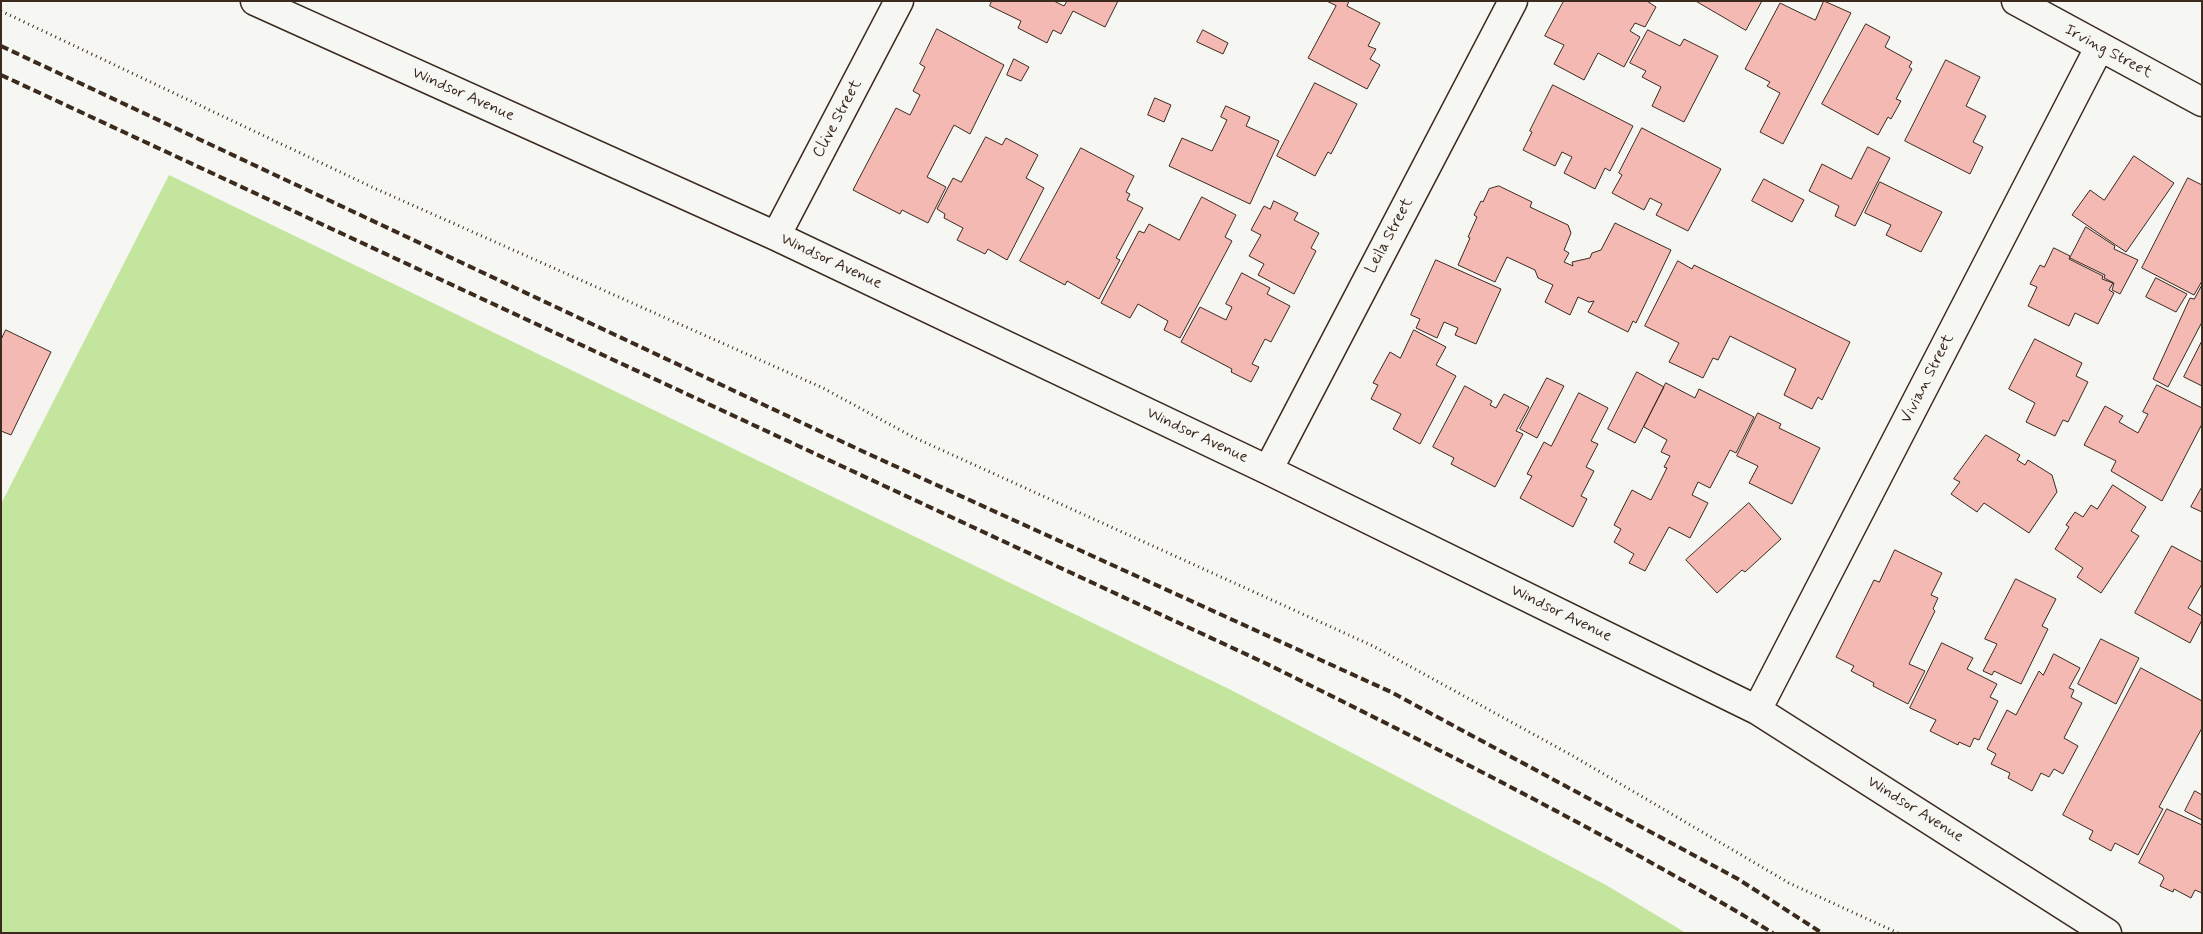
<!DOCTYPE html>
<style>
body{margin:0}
#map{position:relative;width:2203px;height:934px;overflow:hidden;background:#f6f6f2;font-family:Mynerve,sans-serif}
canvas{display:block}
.frame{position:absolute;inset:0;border:2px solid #3b2a1e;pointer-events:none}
</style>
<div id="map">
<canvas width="2203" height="934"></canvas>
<div class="frame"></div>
</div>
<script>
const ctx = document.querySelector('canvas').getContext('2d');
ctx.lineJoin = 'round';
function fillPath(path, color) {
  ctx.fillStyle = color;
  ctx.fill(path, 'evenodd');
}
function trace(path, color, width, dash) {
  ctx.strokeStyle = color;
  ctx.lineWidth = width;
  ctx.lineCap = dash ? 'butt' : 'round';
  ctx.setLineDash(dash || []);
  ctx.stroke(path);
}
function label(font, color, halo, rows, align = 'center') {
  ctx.font = font + ' Mynerve,sans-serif';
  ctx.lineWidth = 4;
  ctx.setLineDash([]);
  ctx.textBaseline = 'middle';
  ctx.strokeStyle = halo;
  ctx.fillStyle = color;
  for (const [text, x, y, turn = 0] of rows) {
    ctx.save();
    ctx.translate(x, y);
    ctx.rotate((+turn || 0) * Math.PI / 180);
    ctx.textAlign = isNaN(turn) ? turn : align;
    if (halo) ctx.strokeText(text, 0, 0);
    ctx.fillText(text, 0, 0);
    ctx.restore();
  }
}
fillPath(new Path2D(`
 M 169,175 L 1229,689 L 1606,885 L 1686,933 L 1,933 L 1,504 Z`), '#c4e59d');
const building = new Path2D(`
 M 992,1 L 1054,1 L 1064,6 L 1067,1 L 1118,1 L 1105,27 L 1073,11 L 1061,34 L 1053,30 L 1047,43 L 1018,28 L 1021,21 L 990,6 Z
 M 1327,1 L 1349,1 L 1347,6 L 1380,23 L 1368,46 L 1376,49 L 1370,59 L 1380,65 L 1367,89 L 1308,58 L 1336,6 Z
 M 1564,1 L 1647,1 L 1656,7 L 1645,27 L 1635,23 L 1630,31 L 1640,37 L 1624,67 L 1598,53 L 1584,80 L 1554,64 L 1564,45 L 1545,36 Z
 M 1696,1 L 1762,1 L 1746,30 Z
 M 1824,1 L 1851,13 L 1783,144 L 1760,132 L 1780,93 L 1767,86 L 1770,82 L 1745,69 L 1780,3 L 1815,20 Z
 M 1866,24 L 1890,37 L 1885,47 L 1912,62 L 1909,67 L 1912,69 L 1896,99 L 1901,101 L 1891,119 L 1888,117 L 1878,135 L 1822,104 Z
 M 937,29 L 1004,65 L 970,134 L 954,125 L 927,177 L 946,187 L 928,223 L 902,210 L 900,214 L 853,190 L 896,108 L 910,115 L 920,95 L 913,91 L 925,67 L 920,64 Z
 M 1203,30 L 1228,43 L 1223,54 L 1197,42 Z
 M 1648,30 L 1680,46 L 1684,39 L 1718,56 L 1684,122 L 1652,106 L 1661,87 L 1642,77 L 1646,71 L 1630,63 Z
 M 1014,59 L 1029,67 L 1021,81 L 1007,75 Z
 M 1946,60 L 1980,77 L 1966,106 L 1986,116 L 1973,142 L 1983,147 L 1970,174 L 1905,141 Z
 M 1315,83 L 1357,104 L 1331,154 L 1328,152 L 1315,176 L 1277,156 Z
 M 1553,85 L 1633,126 L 1610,171 L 1605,168 L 1595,189 L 1564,173 L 1572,157 L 1562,152 L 1555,166 L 1523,150 L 1532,132 L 1530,131 Z
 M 1155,98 L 1171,105 L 1164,122 L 1148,115 Z
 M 1226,106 L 1250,117 L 1246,126 L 1279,141 L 1250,204 L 1169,166 L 1182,138 L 1212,151 L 1227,120 L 1221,117 Z
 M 1642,128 L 1721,169 L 1688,231 L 1656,215 L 1662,204 L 1650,198 L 1644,210 L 1612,193 L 1622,175 L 1619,173 Z
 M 986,137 L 1002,145 L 1006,138 L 1038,155 L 1026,178 L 1044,188 L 1007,260 L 988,249 L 985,254 L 957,240 L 963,228 L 944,218 L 945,214 L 937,209 L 953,178 L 961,182 Z
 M 1868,147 L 1890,158 L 1855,226 L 1835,216 L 1839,206 L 1809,191 L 1822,164 L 1851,179 Z
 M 1081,148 L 1134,176 L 1126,192 L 1130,194 L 1127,200 L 1143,208 L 1116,258 L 1120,260 L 1099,299 L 1067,281 L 1065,285 L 1020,261 Z
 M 2134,156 L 2174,183 L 2126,252 L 2072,215 L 2090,190 L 2104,200 Z
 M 2188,178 L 2202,185 L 2202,281 L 2194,295 L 2142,268 Z
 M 1764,179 L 1804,200 L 1792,222 L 1752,201 Z
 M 1880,182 L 1942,212 L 1921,252 L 1886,235 L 1891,225 L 1865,213 Z
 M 1499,186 L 1532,202 L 1530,207 L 1568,225 L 1571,233 L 1564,250 L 1569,253 L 1564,262 L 1573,266 L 1572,262 L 1590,258 L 1592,253 L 1601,250 L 1615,223 L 1671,250 L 1636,323 L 1633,321 L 1628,332 L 1588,312 L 1594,301 L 1589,302 L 1578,297 L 1570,315 L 1545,302 L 1553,285 L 1538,278 L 1535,270 L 1507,257 L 1495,282 L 1458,265 L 1470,238 L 1468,237 L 1477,217 L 1474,215 L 1481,201 L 1483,202 L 1489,189 Z
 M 1202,197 L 1236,215 L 1225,237 L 1232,241 L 1180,338 L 1164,330 L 1168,321 L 1138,304 L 1130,318 L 1101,303 L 1139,231 L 1144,233 L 1149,224 L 1179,240 Z
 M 1274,201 L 1298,213 L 1294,220 L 1319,233 L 1311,248 L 1316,251 L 1294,294 L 1258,275 L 1264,264 L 1249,256 L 1261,235 L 1251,230 L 1264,206 L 1270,209 Z
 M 2086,227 L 2115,246 L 2114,249 L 2138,260 L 2120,294 L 2112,290 L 2114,283 L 2104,278 L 2105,275 L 2070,258 Z
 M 2054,248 L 2070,256 L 2069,259 L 2103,276 L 2102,279 L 2113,283 L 2109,290 L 2114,293 L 2098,324 L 2075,313 L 2069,326 L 2028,306 L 2037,287 L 2030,284 L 2040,265 L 2044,267 Z
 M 1436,260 L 1501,289 L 1476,344 L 1455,335 L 1458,328 L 1444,322 L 1437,338 L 1416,328 L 1420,319 L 1411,315 Z
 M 1678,261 L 1692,269 L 1694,265 L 1850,342 L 1822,400 L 1818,397 L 1812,409 L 1784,395 L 1796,369 L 1730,336 L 1718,360 L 1713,358 L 1703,378 L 1669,362 L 1679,343 L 1645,326 Z
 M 1242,273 L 1270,288 L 1267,294 L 1290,306 L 1271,342 L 1265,339 L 1252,364 L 1259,367 L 1251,382 L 1231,372 L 1232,369 L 1181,342 L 1200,307 L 1226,320 L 1232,307 L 1226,304 Z
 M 2156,278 L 2187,294 L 2176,312 L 2146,297 Z
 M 2202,285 L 2202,322 L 2168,387 L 2153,379 L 2190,298 L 2194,299 Z
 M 6,330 L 51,352 L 11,435 L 1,431 L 1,340 Z
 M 1414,330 L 1446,347 L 1436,365 L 1456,376 L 1420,444 L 1393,429 L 1401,414 L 1371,399 L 1378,385 L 1373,383 L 1390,352 L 1400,358 Z
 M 2035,339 L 2082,363 L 2076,376 L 2088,382 L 2068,422 L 2063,420 L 2055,436 L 2026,422 L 2035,403 L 2009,389 Z
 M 2202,341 L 2202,386 L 2184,377 Z
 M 1637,372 L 1664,387 L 1635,443 L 1608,429 Z
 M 1547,378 L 1564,386 L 1537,438 L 1520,429 Z
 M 1666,383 L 1695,398 L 1699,389 L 1754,417 L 1736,453 L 1730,450 L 1710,488 L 1698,482 L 1692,495 L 1708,503 L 1690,538 L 1669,527 L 1645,571 L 1629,563 L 1634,554 L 1614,542 L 1621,529 L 1614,525 L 1632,490 L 1651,500 L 1667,468 L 1664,467 L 1670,456 L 1661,452 L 1667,440 L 1644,427 Z
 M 2157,385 L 2202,408 L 2202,424 L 2162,501 L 2111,471 L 2116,461 L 2084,445 L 2105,406 L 2123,416 L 2119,422 L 2138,433 L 2148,414 L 2143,412 Z
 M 1465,386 L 1492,401 L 1490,405 L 1496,408 L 1504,394 L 1529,407 L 1516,431 L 1523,434 L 1495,487 L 1451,464 L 1454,458 L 1433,447 Z
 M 1579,393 L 1608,408 L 1591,441 L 1598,444 L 1586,467 L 1594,471 L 1581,496 L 1587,499 L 1573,527 L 1520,498 L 1532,476 L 1527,474 L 1544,442 L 1551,446 Z
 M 1758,413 L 1781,424 L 1779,428 L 1820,448 L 1792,504 L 1749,483 L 1758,466 L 1737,456 Z
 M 1986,435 L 2020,455 L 2017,460 L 2025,465 L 2028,460 L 2052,475 L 2057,492 L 2029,533 L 1984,503 L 1977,512 L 1951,494 L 1960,482 L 1954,479 Z
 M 2113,485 L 2146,507 L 2131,531 L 2139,536 L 2101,593 L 2077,577 L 2083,568 L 2055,549 L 2069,527 L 2066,525 L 2075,512 L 2083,517 L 2091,505 L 2097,509 Z
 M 2202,487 L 2202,512 L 2191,507 Z
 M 1749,503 L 1781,539 L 1745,572 L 1742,570 L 1717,593 L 1686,560 Z
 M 2172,546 L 2202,562 L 2202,584 L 2188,608 L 2202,616 L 2202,620 L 2190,643 L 2135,613 Z
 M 1895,550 L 1942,573 L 1931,595 L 1938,598 L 1933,609 L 1935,611 L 1909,664 L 1925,671 L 1908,704 L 1873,686 L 1874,683 L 1851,671 L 1854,666 L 1836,657 L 1874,580 L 1879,582 Z
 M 2016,579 L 2056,599 L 2042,626 L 2048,629 L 2021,684 L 1994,671 L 1992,675 L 1983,671 L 1997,644 L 1985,639 Z
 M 2101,639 L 2139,658 L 2116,704 L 2078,684 Z
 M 1942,643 L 1973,658 L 1967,669 L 1997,684 L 1990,697 L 1998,701 L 1979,740 L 1974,738 L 1970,747 L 1959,742 L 1958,745 L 1930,731 L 1936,720 L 1910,708 Z
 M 2054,654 L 2080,668 L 2069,688 L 2074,690 L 2071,697 L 2082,703 L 2064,738 L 2078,746 L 2063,774 L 2054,769 L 2049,777 L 2041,773 L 2032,791 L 2008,778 L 2010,773 L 1991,764 L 1996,754 L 1987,749 L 2007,710 L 2016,715 L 2039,671 L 2043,675 Z
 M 2141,668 L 2202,701 L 2202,728 L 2159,807 L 2163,809 L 2138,855 L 2115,843 L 2111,851 L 2089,839 L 2093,831 L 2063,815 Z
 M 2195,791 L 2202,795 L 2202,820 L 2185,811 Z
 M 2167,809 L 2202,825 L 2202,893 L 2195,890 L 2191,898 L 2174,889 L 2173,892 L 2160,886 L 2164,878 L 2162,875 L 2139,863 Z`);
fillPath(building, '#f5b9b4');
trace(building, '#3b2a1e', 1);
const minor = new Path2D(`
 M 255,1 L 776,236 L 1268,470 L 1757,710 L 2107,933
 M 2016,1 L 2202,102
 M 776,236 L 899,1
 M 1268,470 L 1513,1
 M 1757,710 L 2099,48`);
trace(minor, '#3b2a1e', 31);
trace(new Path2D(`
 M 1,11 L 374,188 L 823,388 L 913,437 L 1373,646 L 1573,756 L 1789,883 L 1898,933`), '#3b2a1e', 3, [1, 4]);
trace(minor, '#f6f6f2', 28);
trace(new Path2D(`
 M 1,46 L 862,451 L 1391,692 L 1738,879 L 1822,933
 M 1,75 L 1265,663 C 1437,748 1608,834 1773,933`), '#3b2a1e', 4, [8, 4]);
label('16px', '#3b2a1e', '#f6f6f2', [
 ["Irving Street",2108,52,28],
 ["Windsor Avenue",463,95,24],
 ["Clive Street",838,119,-62],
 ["Leila Street",1390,236,-62],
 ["Windsor Avenue",831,262,25],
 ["Vivian Street",1928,379,-63],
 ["Windsor Avenue",1197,436,25],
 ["Windsor Avenue",1561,614,26],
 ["Windsor Avenue",1915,810,32]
]);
</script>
